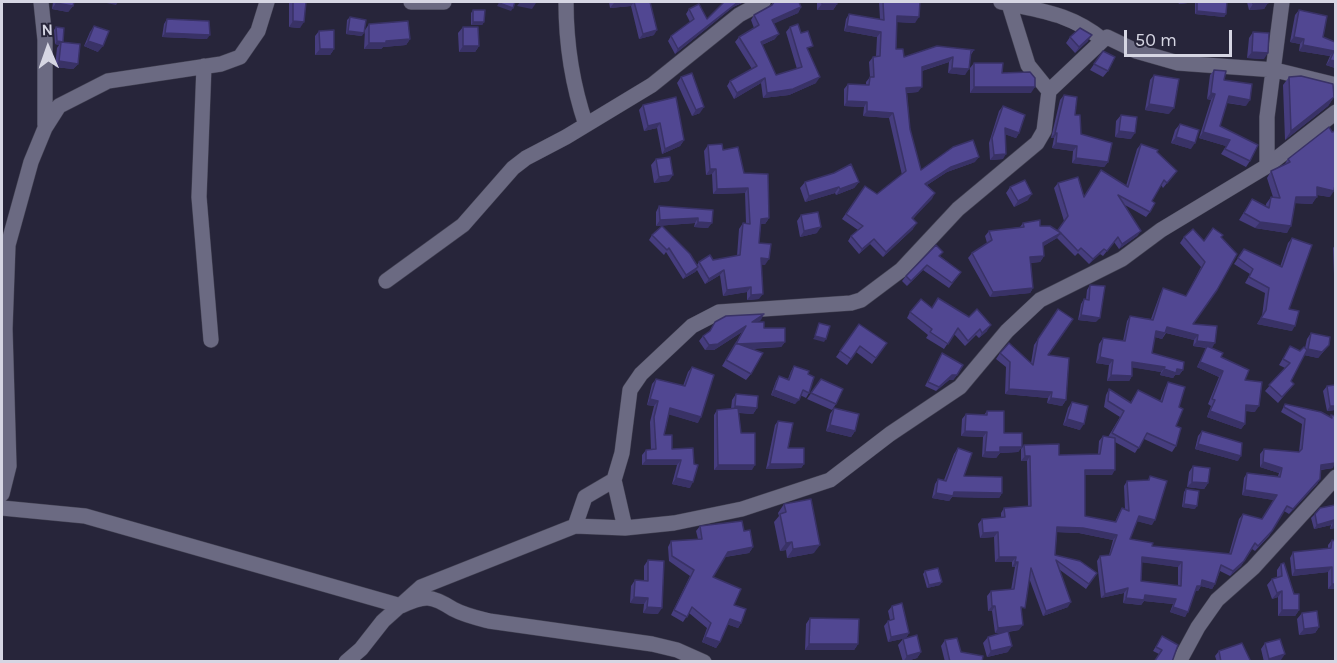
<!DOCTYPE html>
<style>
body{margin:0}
#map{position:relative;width:1337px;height:663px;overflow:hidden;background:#27253a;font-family:Karla,sans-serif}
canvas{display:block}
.frame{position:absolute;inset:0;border:3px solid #d6d6e3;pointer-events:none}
.north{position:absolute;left:18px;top:18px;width:60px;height:60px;-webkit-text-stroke:4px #27253a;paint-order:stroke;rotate:358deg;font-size:16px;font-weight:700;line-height:24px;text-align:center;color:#d6d6e3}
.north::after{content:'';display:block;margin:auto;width:21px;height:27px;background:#d6d6e3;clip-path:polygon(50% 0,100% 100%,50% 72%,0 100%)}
.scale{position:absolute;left:1124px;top:30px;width:108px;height:27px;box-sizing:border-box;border:3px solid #d6d6e3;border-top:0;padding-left:8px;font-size:18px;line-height:21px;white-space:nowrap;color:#d6d6e3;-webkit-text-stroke:4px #27253a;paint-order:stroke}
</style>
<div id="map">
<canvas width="1337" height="663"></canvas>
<div class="frame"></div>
<div class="north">N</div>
<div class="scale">50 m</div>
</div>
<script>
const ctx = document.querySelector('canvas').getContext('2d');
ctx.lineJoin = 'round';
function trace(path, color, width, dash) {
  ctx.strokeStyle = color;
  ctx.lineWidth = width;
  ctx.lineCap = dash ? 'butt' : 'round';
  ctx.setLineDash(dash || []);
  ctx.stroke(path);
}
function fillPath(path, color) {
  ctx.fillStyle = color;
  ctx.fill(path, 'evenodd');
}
const minor = new Path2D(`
 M 41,2 L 45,40 L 45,125
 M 411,2 L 444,2
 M 566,2 C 566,45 572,84 586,125
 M 1001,2 C 1040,11 1070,13 1103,40 L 1107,37 L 1136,51 L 1178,63 L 1275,70 L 1336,85
 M 1009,4 L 1028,65 L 1049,91
 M 204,66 L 199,197 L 211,340
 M 1267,166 L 1267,117 L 1282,2
 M 386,281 L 463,225 L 513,168 L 526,158 L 566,137 L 652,85 L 739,15 L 763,2
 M 2,494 L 9,466 L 5,329 L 8,245 L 31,162 L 45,128 L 59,106 L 108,81 L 221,64 L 240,57 L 258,31 L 267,2
 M 2,508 L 85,516 L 401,606 C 425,595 431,595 453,609 C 464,615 477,618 489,621 L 652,644 L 677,650 L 704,662
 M 575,526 L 585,497 L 614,480
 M 625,528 L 614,480 L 622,453 L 630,390 L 641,374 L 692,326 L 719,312 L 851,303 L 861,300 L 901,270 L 958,209 L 1037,143 L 1044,131 L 1049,91 L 1103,40
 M 346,662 L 361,649 L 383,621 L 421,587 L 575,526 L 625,528 L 674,523 L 742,509 L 830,480 L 890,434 L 960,387 L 1007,331 L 1040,300 L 1122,259 L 1161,230 L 1267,166 L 1336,112
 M 1179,662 L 1198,627 L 1217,600 L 1253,568 L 1336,477`);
trace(minor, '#434253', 16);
trace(minor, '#6b6a82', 15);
fillPath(new Path2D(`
 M 53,2 L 74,2 L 73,6 L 68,12 L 52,9 Z
 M 289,2 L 306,2 L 300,28 L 289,27 Z
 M 609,2 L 650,2 L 654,35 L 639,39 L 631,6 L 610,8 Z
 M 722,2 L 744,2 L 733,7 L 675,54 L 668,41 L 671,36 L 690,22 L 686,14 L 689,9 L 707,19 L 723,3 Z
 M 773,2 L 799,2 L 801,7 L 798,13 L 774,23 L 775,39 L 762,45 L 776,75 L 797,69 L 786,32 L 790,27 L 809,51 L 816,83 L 789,95 L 763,98 L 761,83 L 734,99 L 727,86 L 730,81 L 752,69 L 735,42 L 739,37 L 754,28 L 751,20 L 754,15 L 771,6 Z
 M 817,2 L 837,2 L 837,4 L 833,10 L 817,10 Z
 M 879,2 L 920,2 L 915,23 L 897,22 L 896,49 L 904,57 L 974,50 L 970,56 L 965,75 L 948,73 L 949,62 L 922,71 L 918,92 L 907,93 L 910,129 L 921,170 L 975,162 L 947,172 L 927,185 L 935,193 L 913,219 L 913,229 L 883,257 L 870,244 L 859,254 L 848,241 L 851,236 L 858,230 L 842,219 L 865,186 L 877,194 L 902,175 L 889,118 L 863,116 L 864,107 L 844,106 L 844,89 L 848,84 L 866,85 L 866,82 L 870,77 L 869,62 L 873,57 L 876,56 L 877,37 L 844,31 L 846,19 L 849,14 L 880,19 Z
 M 1178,2 L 1227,2 L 1226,14 L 1224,17 L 1195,14 L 1195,3 L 1196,2 L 1179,4 Z
 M 1247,2 L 1268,2 L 1264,9 L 1249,10 Z
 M 473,10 L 484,22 L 482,25 L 471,25 L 471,13 Z
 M 1299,10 L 1323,37 L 1335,42 L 1335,68 L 1326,65 L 1330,56 L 1299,51 L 1300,44 L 1290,42 L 1295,15 Z
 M 350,17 L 362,36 L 346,34 L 347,20 Z
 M 167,19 L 207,39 L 162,37 L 164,24 Z
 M 369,24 L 410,39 L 406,45 L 383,47 L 381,49 L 364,49 L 365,30 Z
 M 94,26 L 98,52 L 84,46 L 90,32 Z
 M 56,27 L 63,42 L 78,64 L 73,69 L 55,67 L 57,48 L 59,45 L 55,44 L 54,30 Z
 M 463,27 L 479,46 L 475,52 L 459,52 L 458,33 Z
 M 319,31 L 334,49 L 330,55 L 315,55 L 315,36 Z
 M 1253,32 L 1264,59 L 1247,58 L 1249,38 Z
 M 1070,37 L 1088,41 L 1075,53 L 1066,43 Z
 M 1103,51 L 1108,71 L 1103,77 L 1090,70 Z
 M 974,63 L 1002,73 L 1031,93 L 970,93 L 970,68 Z
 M 1214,70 L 1224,80 L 1246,106 L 1227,103 L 1220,126 L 1250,161 L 1246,167 L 1221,154 L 1226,146 L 1199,138 L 1211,100 L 1207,99 L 1210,75 Z
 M 1154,75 L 1169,114 L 1145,110 L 1150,80 Z
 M 681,77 L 700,113 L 692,116 L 677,83 Z
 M 1289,77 L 1334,97 L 1328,106 L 1285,140 L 1283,85 Z
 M 1064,95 L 1075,115 L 1081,134 L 1108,162 L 1104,167 L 1072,163 L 1073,151 L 1052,148 L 1054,138 L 1051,138 L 1060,100 Z
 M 643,105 L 684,140 L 680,146 L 662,154 L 657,128 L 644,131 L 639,110 Z
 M 1003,106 L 1019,133 L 1016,138 L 1005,134 L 1003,159 L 990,160 L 989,143 L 999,111 Z
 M 1121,115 L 1131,139 L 1115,137 L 1116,121 Z
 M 1180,124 L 1191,149 L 1171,143 L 1175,130 Z
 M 1141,144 L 1157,152 L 1177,171 L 1163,188 L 1161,185 L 1152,201 L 1150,212 L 1146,217 L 1125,205 L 1141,231 L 1137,236 L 1119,249 L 1114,242 L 1103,256 L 1100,254 L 1089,264 L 1078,253 L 1075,256 L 1057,238 L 1043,246 L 1044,256 L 1040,262 L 1030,263 L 1033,288 L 1030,293 L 990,297 L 968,258 L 972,253 L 987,243 L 985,236 L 989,231 L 1020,227 L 1023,223 L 1057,231 L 1064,221 L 1054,188 L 1058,183 L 1084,196 L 1126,186 L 1137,149 Z
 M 708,145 L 723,150 L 744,173 L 769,218 L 765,224 L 761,224 L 759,243 L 765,265 L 761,264 L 759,299 L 747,300 L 747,292 L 723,296 L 720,275 L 705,284 L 697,270 L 695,272 L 683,279 L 666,252 L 664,255 L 649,240 L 652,235 L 697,265 L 699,262 L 713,260 L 737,256 L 739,229 L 743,223 L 746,223 L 745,193 L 713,194 L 712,174 L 706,175 L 704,151 Z
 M 656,159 L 669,181 L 654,183 L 651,165 Z
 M 1288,159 L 1330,197 L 1317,195 L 1312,204 L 1295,203 L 1287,233 L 1255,228 L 1239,220 L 1252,199 L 1266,206 L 1266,204 L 1271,197 L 1273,197 L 1267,178 L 1271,171 L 1284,165 Z
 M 805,182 L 859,182 L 854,188 L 836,195 L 835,193 L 805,202 L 800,188 Z
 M 1010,187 L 1028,200 L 1014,207 L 1006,193 Z
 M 659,206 L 713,210 L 708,228 L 694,227 L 695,223 L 656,226 L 656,212 Z
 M 801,215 L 817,233 L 800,237 L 797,221 Z
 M 1184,237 L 1204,241 L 1221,237 L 1193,324 L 1212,348 L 1245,380 L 1255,412 L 1245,411 L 1245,424 L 1241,429 L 1207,417 L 1211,406 L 1208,404 L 1219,377 L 1197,367 L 1206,348 L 1193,346 L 1194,340 L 1166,333 L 1162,339 L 1155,337 L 1152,353 L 1183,370 L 1179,375 L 1175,375 L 1173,378 L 1160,375 L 1161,372 L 1132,367 L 1132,376 L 1129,381 L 1107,381 L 1109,365 L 1096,363 L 1099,344 L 1103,338 L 1123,341 L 1127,321 L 1130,316 L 1151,319 L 1160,294 L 1163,288 L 1186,296 L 1201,267 L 1180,243 Z
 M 1292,238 L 1289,309 L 1292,331 L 1257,324 L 1262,316 L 1265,293 L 1245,283 L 1250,274 L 1234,264 L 1244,249 L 1280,267 L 1288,243 Z
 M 1335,245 L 1335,275 L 1334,275 L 1333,248 Z
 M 940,256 L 961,272 L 949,288 L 923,270 L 907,286 L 902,281 L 906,276 Z
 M 1090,285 L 1096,322 L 1078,320 L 1081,304 L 1084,299 L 1086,299 L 1087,290 Z
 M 932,308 L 987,331 L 979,338 L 976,335 L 965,346 L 954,334 L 944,349 L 926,338 L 928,335 L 907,318 L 910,312 Z
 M 1058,309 L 1048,355 L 1066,400 L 1062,406 L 1047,403 L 1048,398 L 1005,394 L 1006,367 L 996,359 L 1000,353 L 1031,363 L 1034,345 Z
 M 761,320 L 757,322 L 764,328 L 785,342 L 781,347 L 750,349 L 751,374 L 746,380 L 722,366 L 742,332 L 714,350 L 705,350 L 699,341 L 703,336 L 709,332 L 715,322 Z
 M 859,324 L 887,343 L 872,364 L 856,352 L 847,365 L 836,357 Z
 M 1311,333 L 1329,345 L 1318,358 L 1304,355 L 1291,381 L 1294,384 L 1278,403 L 1265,391 L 1285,368 L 1279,365 L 1290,346 L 1300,351 L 1305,348 L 1307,339 Z
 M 942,353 L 957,375 L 953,380 L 949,380 L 936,391 L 925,386 L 939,358 Z
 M 794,366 L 808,374 L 809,393 L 806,398 L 800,395 L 795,404 L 771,395 L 776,381 L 779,376 L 788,379 L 791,371 Z
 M 692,367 L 698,423 L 669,414 L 664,435 L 672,449 L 693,448 L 690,488 L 672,484 L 677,465 L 642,465 L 642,455 L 646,450 L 651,450 L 650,422 L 654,406 L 647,405 L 652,384 L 656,379 L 683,386 L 688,372 Z
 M 821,379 L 836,404 L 832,410 L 807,399 Z
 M 1168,382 L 1179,407 L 1176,426 L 1176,446 L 1172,452 L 1144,439 L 1135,453 L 1115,442 L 1112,475 L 1085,475 L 1085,516 L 1115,522 L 1119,513 L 1122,508 L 1125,509 L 1124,486 L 1127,481 L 1148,480 L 1150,476 L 1152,525 L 1137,521 L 1130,539 L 1152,546 L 1229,554 L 1239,519 L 1243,514 L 1262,519 L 1274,500 L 1242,495 L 1244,478 L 1247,473 L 1278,476 L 1279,473 L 1260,467 L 1260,454 L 1264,449 L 1299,452 L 1302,424 L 1281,412 L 1285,404 L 1330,417 L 1331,415 L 1333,468 L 1321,470 L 1320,479 L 1317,484 L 1289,514 L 1284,511 L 1269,536 L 1255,551 L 1252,549 L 1241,566 L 1230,576 L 1220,571 L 1215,584 L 1212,589 L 1201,586 L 1198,591 L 1195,591 L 1185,617 L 1170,612 L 1173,604 L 1144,601 L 1141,605 L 1123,603 L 1124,593 L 1101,598 L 1097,561 L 1100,556 L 1109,555 L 1113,540 L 1079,533 L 1057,532 L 1055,555 L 1097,573 L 1086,589 L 1060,570 L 1068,607 L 1043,616 L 1029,578 L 1021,613 L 1019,630 L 1008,632 L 1008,652 L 987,657 L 983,643 L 988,637 L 1007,632 L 995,633 L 992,611 L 988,611 L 987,596 L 991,591 L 1011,590 L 1015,567 L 1012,567 L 1012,562 L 995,562 L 994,537 L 980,538 L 978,524 L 982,519 L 1001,518 L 1001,513 L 1004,508 L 1028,506 L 1027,461 L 1021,461 L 1021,449 L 1024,445 L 1059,455 L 1098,454 L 1099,441 L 1103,436 L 1108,437 L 1120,417 L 1104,407 L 1106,395 L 1109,389 L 1130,403 L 1138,390 L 1160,401 L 1165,388 ZM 1142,562 L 1178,567 L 1178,586 L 1141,581 Z
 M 1327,386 L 1335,410 L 1327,411 L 1323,391 Z
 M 736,394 L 757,408 L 753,414 L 739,413 L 741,433 L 752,470 L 714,470 L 714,415 L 717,410 L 731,409 L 732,400 Z
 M 1072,402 L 1080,430 L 1063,425 L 1068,408 Z
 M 834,408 L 855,431 L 851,437 L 826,431 L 830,414 Z
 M 987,411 L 1004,433 L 1022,447 L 1018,452 L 1000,453 L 996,458 L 982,457 L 983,437 L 961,436 L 962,419 L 966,414 L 984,415 Z
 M 778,421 L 788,448 L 804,464 L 801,468 L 766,469 L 775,425 Z
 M 1202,431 L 1238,461 L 1195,449 L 1198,436 Z
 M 958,448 L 964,476 L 1002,493 L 999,498 L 952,497 L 949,501 L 932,498 L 935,484 L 938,479 L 944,480 L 954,454 Z
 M 1193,466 L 1208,483 L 1204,489 L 1187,487 L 1189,472 Z
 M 1186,489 L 1195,509 L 1182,507 L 1184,492 Z
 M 784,504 L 814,553 L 787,558 L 786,550 L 780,551 L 774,522 L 779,516 L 778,513 Z
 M 1335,505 L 1335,528 L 1330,529 L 1331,525 L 1314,529 L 1311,518 L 1315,514 Z
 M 700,526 L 744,531 L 753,547 L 749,553 L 725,557 L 713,577 L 734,605 L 741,623 L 738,628 L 727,624 L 720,642 L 716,648 L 702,642 L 707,628 L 689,613 L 683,622 L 671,615 L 690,576 L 669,561 L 668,547 L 671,541 L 698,539 L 696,531 Z
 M 1332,540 L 1335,589 L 1328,589 L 1328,572 L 1292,576 L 1290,558 L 1293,552 L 1328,549 L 1328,545 Z
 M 648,560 L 658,614 L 643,613 L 644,604 L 630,603 L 631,586 L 635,580 L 644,581 L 644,566 Z
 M 1281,564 L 1299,610 L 1295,616 L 1278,616 L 1278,597 L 1272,599 L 1267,585 L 1272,579 L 1277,577 L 1277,570 Z
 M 925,571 L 940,585 L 927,588 L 923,574 Z
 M 892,606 L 909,633 L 906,638 L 888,642 L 884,626 L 888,621 L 890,620 L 888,611 Z
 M 1302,613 L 1319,627 L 1315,633 L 1299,635 L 1297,619 Z
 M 810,618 L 858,644 L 854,650 L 805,650 L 806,624 Z
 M 1162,636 L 1178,645 L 1159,654 L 1153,651 Z
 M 903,639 L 921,652 L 917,658 L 903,662 L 898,645 Z
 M 945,640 L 961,652 L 982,662 L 945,662 L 941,646 Z
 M 1265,643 L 1281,660 L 1276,662 L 1264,662 L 1261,649 Z
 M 1219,651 L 1251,662 L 1217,662 L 1215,656 Z`), '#463d7e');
fillPath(new Path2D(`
 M 102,2 L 118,2 L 116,5 Z
 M 520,2 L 529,2 L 536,3 L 532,9 L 517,6 Z
 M 634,2 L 631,6 L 610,8 L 614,3 Z
 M 738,2 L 744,2 L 733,7 L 675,54 L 678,49 Z
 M 1180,2 L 1196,2 L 1179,4 Z
 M 56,3 L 73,6 L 68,12 L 52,9 Z
 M 499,3 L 513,8 L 511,11 L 497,6 Z
 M 1268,3 L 1264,9 L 1249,10 L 1253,4 Z
 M 822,4 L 837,4 L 833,10 L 817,10 Z
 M 801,7 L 798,13 L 769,26 L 772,20 Z
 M 1197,11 L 1226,14 L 1224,17 L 1195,14 Z
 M 897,16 L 919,17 L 915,23 L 894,22 Z
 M 293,21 L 304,22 L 300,28 L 289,27 Z
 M 473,22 L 484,22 L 482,25 L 471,25 Z
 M 847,26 L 881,32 L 877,37 L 844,31 Z
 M 657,30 L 654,35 L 639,39 L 643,34 Z
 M 348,31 L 364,33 L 362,36 L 346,34 Z
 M 165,33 L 210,35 L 207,39 L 162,37 Z
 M 779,34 L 775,39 L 757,47 L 761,42 Z
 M 1092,35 L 1088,41 L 1075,53 L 1079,47 Z
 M 1294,37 L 1304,39 L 1300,44 L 1290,42 Z
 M 410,39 L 406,45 L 383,47 L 381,49 L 364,49 L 369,43 Z
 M 57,41 L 61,42 L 59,45 L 55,44 Z
 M 88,41 L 103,46 L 98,52 L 84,46 Z
 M 1303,45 L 1334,51 L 1330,56 L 1299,51 Z
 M 463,46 L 479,46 L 475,52 L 459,52 Z
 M 320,49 L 334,49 L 330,55 L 315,55 Z
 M 1252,52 L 1268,53 L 1264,59 L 1247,58 Z
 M 953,57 L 949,62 L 918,72 L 922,67 Z
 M 1330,60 L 1335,61 L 1335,68 L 1326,65 Z
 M 59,61 L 78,64 L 73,69 L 55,67 Z
 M 952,68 L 969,69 L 965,75 L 948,73 Z
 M 820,77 L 816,83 L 789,95 L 763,98 L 767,93 Z
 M 765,78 L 761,83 L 734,99 L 737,93 Z
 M 922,87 L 918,92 L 902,93 L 906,88 Z
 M 974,87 L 1035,87 L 1031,93 L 970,93 Z
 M 1211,93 L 1215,94 L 1211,100 L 1207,99 Z
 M 1229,96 L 1250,100 L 1246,106 L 1224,102 Z
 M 1334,97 L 1328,106 L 1285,140 L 1291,131 Z
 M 847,101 L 867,102 L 864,107 L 844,106 Z
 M 1149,104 L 1174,108 L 1169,114 L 1145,110 Z
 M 704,107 L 700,113 L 692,116 L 696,110 Z
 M 867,111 L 893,113 L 889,118 L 863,116 Z
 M 660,123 L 657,128 L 644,131 L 648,126 Z
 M 1005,128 L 1019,133 L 1016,138 L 1001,133 Z
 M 1119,131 L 1135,133 L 1131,139 L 1115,137 Z
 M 1203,132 L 1230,140 L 1226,146 L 1199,138 Z
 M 1055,133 L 1057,133 L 1054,138 L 1051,138 Z
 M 1176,137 L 1195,143 L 1191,149 L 1171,143 Z
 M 684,140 L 680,146 L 662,154 L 665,149 Z
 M 1056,143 L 1077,146 L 1073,151 L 1052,148 Z
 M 1006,154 L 1003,159 L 990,160 L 994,155 Z
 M 979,157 L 975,162 L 947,172 L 921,189 L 925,184 L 951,167 Z
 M 1076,158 L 1108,162 L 1104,167 L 1072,163 Z
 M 710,169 L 716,169 L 712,174 L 706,175 Z
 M 673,175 L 669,181 L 654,183 L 659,177 Z
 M 859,182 L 854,188 L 836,195 L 840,189 Z
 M 839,187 L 835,193 L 805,202 L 809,196 Z
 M 1317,187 L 1334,191 L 1330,197 L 1312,194 Z
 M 748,188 L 745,193 L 713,194 L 717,189 Z
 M 935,193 L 932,199 L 908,224 L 912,218 Z
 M 1032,194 L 1028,200 L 1014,207 L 1018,201 Z
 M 1296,197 L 1317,197 L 1312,204 L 1291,203 Z
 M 698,218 L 695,223 L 656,226 L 660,220 Z
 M 769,218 L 765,224 L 757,224 L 761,219 Z
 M 698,222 L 712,223 L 708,228 L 694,227 Z
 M 1260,222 L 1291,226 L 1287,233 L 1255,228 Z
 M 917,223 L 913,229 L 883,257 L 886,252 Z
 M 821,227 L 817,233 L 800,237 L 804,231 Z
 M 1141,231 L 1137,236 L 1119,249 L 1122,244 Z
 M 1061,233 L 1057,238 L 1039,249 L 1043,243 Z
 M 874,239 L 870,244 L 859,254 L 862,249 Z
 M 1104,249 L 1100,254 L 1089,264 L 1093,259 Z
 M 1044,256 L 1040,262 L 1026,263 L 1030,257 Z
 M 761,258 L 769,259 L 765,265 L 757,264 Z
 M 927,265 L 923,270 L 907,286 L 911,281 Z
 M 698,267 L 695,272 L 683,279 L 686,275 Z
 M 724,270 L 720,275 L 705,284 L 709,279 Z
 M 751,287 L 747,292 L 723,296 L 727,290 Z
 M 1033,288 L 1030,293 L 990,297 L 993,292 Z
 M 763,294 L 759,299 L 747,300 L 751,295 Z
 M 764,314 L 761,320 L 748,327 L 752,322 Z
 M 1081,315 L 1100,318 L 1096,322 L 1078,320 Z
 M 1261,318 L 1295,326 L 1292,331 L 1257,324 Z
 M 991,325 L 987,331 L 979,338 L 982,333 Z
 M 746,326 L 742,332 L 714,350 L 705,350 L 709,345 Z
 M 1167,327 L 1198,335 L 1194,340 L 1163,332 Z
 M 1156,331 L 1165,333 L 1162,339 L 1152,336 Z
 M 815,336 L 826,339 L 824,342 L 813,339 Z
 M 1197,341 L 1215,343 L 1212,348 L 1193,346 Z
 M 785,342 L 781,347 L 732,349 L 736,344 Z
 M 1329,345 L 1318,358 L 1304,355 L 1308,349 Z
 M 1100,357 L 1113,360 L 1109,365 L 1096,363 Z
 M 1132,362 L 1165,367 L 1161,372 L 1129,367 Z
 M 1200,362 L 1223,371 L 1219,377 L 1197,367 Z
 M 1164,369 L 1177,369 L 1183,370 L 1179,375 L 1175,375 L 1173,378 L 1160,375 Z
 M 952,375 L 957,375 L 953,380 L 949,380 L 936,391 L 939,387 Z
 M 1111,375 L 1132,376 L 1129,381 L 1107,381 Z
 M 1009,389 L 1052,392 L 1048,398 L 1005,394 Z
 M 774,390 L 799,400 L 795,404 L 771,395 Z
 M 1051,398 L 1066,400 L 1062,406 L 1047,403 Z
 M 650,399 L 658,401 L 654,406 L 647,405 Z
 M 1246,405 L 1259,406 L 1255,412 L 1242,410 Z
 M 735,406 L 757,408 L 753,414 L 731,412 Z
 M 1330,406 L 1335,406 L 1335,410 L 1327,411 Z
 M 670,408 L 701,417 L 698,423 L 667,414 Z
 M 1210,411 L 1245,424 L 1241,429 L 1207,417 Z
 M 1067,419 L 1084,424 L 1080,430 L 1063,425 Z
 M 830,425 L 855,431 L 851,437 L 826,431 Z
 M 965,431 L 987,432 L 983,437 L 961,436 Z
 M 1198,444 L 1241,456 L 1238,461 L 1195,449 Z
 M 1000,447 L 1022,447 L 1018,452 L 1000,453 L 996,458 L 982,457 L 985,452 Z
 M 1025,456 L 1030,456 L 1027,461 L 1021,461 Z
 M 646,460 L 681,460 L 677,465 L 642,465 Z
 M 1263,462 L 1282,468 L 1279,473 L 1260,467 Z
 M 1335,463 L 1333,468 L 1318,470 L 1321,465 Z
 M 770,464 L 804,464 L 801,468 L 766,469 Z
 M 718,465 L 755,465 L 752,470 L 714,470 Z
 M 1085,470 L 1115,470 L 1112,475 L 1082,475 Z
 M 676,478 L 693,482 L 690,488 L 672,484 Z
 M 1320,479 L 1317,484 L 1289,514 L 1293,509 Z
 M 1192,482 L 1208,483 L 1204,489 L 1187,487 Z
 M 1245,490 L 1277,495 L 1274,500 L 1242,495 Z
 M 954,492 L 1002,493 L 999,498 L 952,497 L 949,501 L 932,498 L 936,493 Z
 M 1184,504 L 1197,506 L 1195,509 L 1182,507 Z
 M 1139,516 L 1155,520 L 1152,525 L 1136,521 Z
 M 1334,520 L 1331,525 L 1314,529 L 1317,525 Z
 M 1333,524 L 1335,524 L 1335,528 L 1330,529 Z
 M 1057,527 L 1083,528 L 1117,535 L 1113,540 L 1079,533 L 1054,532 Z
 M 998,532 L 994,537 L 980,538 L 983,533 Z
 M 792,542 L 786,550 L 780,551 L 786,543 Z
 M 820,545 L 814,553 L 787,558 L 793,549 Z
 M 753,547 L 749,553 L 724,557 L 728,552 Z
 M 999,557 L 1016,557 L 1012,562 L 995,562 Z
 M 1142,557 L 1182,562 L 1178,567 L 1139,562 Z
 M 1244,561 L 1241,566 L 1230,576 L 1233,571 Z
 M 1015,562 L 1018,562 L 1015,567 L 1012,567 Z
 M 1332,567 L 1328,572 L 1292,576 L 1295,570 Z
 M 1202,580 L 1215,584 L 1212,589 L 1198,585 Z
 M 942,582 L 940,585 L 927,588 L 929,585 Z
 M 1332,584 L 1335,584 L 1335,589 L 1328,589 Z
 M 1197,586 L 1201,586 L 1198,591 L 1194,591 Z
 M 1128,588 L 1124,593 L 1101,598 L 1105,594 Z
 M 1282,591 L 1278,597 L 1272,599 L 1277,593 Z
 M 1145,595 L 1176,599 L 1173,604 L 1144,601 L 1141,605 L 1123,603 L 1126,598 Z
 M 634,597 L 648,598 L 644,604 L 630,603 Z
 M 1071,602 L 1068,607 L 1043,616 L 1046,611 Z
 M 992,606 L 995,606 L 992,611 L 988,611 Z
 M 647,607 L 662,608 L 658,614 L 643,613 Z
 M 1173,607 L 1188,612 L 1185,617 L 1170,612 Z
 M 1282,610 L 1299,610 L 1295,616 L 1278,616 Z
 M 730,619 L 741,623 L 738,628 L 726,624 Z
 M 1023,625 L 1019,630 L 995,633 L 998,628 Z
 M 1319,627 L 1315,633 L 1299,635 L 1304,629 Z
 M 909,633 L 906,638 L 888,642 L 891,637 Z
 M 705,637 L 720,642 L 716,648 L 702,642 Z
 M 809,644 L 858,644 L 854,650 L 805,650 Z
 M 1012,646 L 1008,652 L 987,657 L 991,651 Z
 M 921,652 L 917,658 L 903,662 L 907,656 Z
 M 1285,654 L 1281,660 L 1276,662 L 1267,662 L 1269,659 Z`), '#393266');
const building = new Path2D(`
 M 57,2 L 74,2 L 73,6 L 56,3 Z
 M 293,2 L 306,2 L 304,22 L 293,21 Z
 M 500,2 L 515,2 L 513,8 L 499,3 Z
 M 634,2 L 650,2 L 657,30 L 643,34 Z
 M 724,2 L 738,2 L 678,49 L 671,36 L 694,19 L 689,9 L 699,4 L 707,19 Z
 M 774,2 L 799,2 L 801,7 L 772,20 L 779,34 L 761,42 L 776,75 L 802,67 L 790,27 L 798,24 L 801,33 L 808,31 L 813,46 L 807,48 L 820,77 L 793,89 L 767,93 L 765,78 L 737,93 L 730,81 L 757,66 L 739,37 L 759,25 L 754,15 L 772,5 Z
 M 822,2 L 837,2 L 837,4 L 822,4 Z
 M 883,2 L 920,2 L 919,17 L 897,16 L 896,49 L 903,49 L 904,57 L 937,46 L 974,50 L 971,51 L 969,69 L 952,68 L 953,57 L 922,67 L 922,87 L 906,88 L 910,129 L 921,170 L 953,147 L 973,140 L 979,157 L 951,167 L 925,184 L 935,193 L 912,218 L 917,223 L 886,252 L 874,239 L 862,249 L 851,236 L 863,226 L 846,214 L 865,186 L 877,194 L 906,171 L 893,113 L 867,111 L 867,102 L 847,101 L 848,84 L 869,85 L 870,77 L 874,77 L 873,57 L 880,56 L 881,32 L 847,26 L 849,14 L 884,20 Z
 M 1197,2 L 1227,2 L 1226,14 L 1197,11 Z
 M 1252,2 L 1268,2 L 1268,3 L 1253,4 Z
 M 473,10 L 485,10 L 484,22 L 473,22 Z
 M 1299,10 L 1327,16 L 1323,37 L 1335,42 L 1335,61 L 1330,60 L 1334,51 L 1303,45 L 1304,39 L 1294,37 Z
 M 350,17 L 366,20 L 364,33 L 348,31 Z
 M 167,19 L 209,21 L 210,35 L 165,33 Z
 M 408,21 L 410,39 L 386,41 L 386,43 L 369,43 L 369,24 Z
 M 94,26 L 109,31 L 103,46 L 88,41 Z
 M 56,27 L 64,28 L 63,42 L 57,41 Z
 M 463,27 L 478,27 L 479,46 L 463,46 Z
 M 1080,28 L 1092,35 L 1079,47 L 1070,37 Z
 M 334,30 L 334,49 L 320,49 L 319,31 Z
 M 1253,32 L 1269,33 L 1268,53 L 1252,52 Z
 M 61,42 L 80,44 L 78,64 L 59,61 Z
 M 1103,51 L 1115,57 L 1108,71 L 1094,64 Z
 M 974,63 L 1003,63 L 1002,73 L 1030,72 L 1035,78 L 1035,87 L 974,87 Z
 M 1214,70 L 1226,71 L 1224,80 L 1252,84 L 1250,100 L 1229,96 L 1220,126 L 1258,145 L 1250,161 L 1225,149 L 1230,140 L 1203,132 L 1215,94 L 1211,93 Z
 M 692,73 L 704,107 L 696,110 L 681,77 Z
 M 1154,75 L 1179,79 L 1174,108 L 1149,104 Z
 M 1301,76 L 1333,84 L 1334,97 L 1291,131 L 1289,77 Z
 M 1064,95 L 1077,97 L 1075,115 L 1080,115 L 1081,134 L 1112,143 L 1108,162 L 1076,158 L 1077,146 L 1056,143 L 1057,133 L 1055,133 Z
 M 676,97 L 684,140 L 665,149 L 660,123 L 648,126 L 643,105 Z
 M 1003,106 L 1025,115 L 1019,133 L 1005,128 L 1006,154 L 994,155 L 992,138 Z
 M 1121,115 L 1137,117 L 1135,133 L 1119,131 Z
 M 1180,124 L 1199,130 L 1195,143 L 1176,137 Z
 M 1329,127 L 1332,132 L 1335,131 L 1335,185 L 1334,191 L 1317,187 L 1317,197 L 1296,197 L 1291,226 L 1260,222 L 1244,213 L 1252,199 L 1269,208 L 1271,197 L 1280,198 L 1271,171 L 1290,162 L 1288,159 Z
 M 722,144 L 723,150 L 738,147 L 744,173 L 768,174 L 769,218 L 761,219 L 759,243 L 771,244 L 769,259 L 761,258 L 763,294 L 751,295 L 751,287 L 727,290 L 724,270 L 709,279 L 699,262 L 710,255 L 713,260 L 740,255 L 743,223 L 750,224 L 748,188 L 717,189 L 716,169 L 710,169 L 708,145 Z
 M 1141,144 L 1158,150 L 1157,152 L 1177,171 L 1167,183 L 1164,180 L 1152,201 L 1155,203 L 1150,212 L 1118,195 L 1141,231 L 1122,244 L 1118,237 L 1107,251 L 1104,249 L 1093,259 L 1081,248 L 1078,251 L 1058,230 L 1068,216 L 1058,183 L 1078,177 L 1084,197 L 1101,170 L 1128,187 Z
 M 670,157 L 673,175 L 659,177 L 656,159 Z
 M 851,164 L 859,182 L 840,189 L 839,187 L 809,196 L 805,182 L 834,173 Z
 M 1025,180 L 1032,194 L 1018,201 L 1010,187 Z
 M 659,206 L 713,210 L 712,223 L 698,222 L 698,218 L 660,220 Z
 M 818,212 L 821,227 L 804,231 L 801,215 Z
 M 1040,220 L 1040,226 L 1050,226 L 1061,233 L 1043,243 L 1044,256 L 1030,257 L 1033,288 L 993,292 L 972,253 L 992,240 L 989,231 L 1024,227 L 1023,223 Z
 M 662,226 L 690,254 L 698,267 L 686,275 L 669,248 L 667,250 L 652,235 Z
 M 1213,228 L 1223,235 L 1221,237 L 1237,254 L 1217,290 L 1193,324 L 1217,326 L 1215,343 L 1197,341 L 1198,335 L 1167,327 L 1165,333 L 1156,331 L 1152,353 L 1184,362 L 1183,370 L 1177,369 L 1176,373 L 1164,369 L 1165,367 L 1132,362 L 1132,376 L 1111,375 L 1113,360 L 1100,357 L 1103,338 L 1125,341 L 1130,316 L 1153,320 L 1163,288 L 1186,296 L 1205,262 L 1184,237 L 1193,229 L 1204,241 Z
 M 1292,238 L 1312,245 L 1289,309 L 1299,311 L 1295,326 L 1261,318 L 1266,310 L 1269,288 L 1249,277 L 1253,269 L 1238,258 L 1244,249 L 1282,267 Z
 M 936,245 L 943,252 L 939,256 L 961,272 L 952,283 L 927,265 L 911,281 L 906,276 Z
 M 1090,285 L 1105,286 L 1100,318 L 1081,315 L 1084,299 L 1089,300 Z
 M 938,298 L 969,317 L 977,309 L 991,325 L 982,333 L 980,329 L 968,341 L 958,328 L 948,344 L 930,332 L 932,329 L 910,312 L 921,299 L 932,308 Z
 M 1058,309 L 1073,319 L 1048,355 L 1069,358 L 1066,400 L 1051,398 L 1052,392 L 1009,389 L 1010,362 L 1000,353 L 1009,343 L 1033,365 L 1038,339 Z
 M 764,314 L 752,322 L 764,322 L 764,328 L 785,328 L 785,342 L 736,344 L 746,326 L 718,344 L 709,345 L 703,336 L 710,331 L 715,322 L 726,316 Z
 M 819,323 L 830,326 L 826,339 L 815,336 Z
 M 859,324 L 887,343 L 876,358 L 860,346 L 851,359 L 840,351 Z
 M 1311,333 L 1330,337 L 1329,345 L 1322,352 L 1308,349 Z
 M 736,343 L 763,353 L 751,374 L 726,360 Z
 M 1207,346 L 1223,353 L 1221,357 L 1249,370 L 1245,380 L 1262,382 L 1259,406 L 1246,405 L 1245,424 L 1210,411 L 1215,400 L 1212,399 L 1223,371 L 1200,362 Z
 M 1290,346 L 1300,351 L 1304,347 L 1307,350 L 1291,381 L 1294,384 L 1282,397 L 1269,385 L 1290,363 L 1283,359 Z
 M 942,353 L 963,365 L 957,375 L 952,375 L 939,387 L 928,382 Z
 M 794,366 L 809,371 L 808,374 L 814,377 L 809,393 L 803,390 L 799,400 L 774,390 L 779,376 L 789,380 Z
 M 692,367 L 714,375 L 701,417 L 670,408 L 664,435 L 672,435 L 672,449 L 693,448 L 694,464 L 698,465 L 693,482 L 676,478 L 681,460 L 646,460 L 646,450 L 656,449 L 654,417 L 658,401 L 650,399 L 656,379 L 685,386 Z
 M 821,379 L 843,389 L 836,404 L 811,393 Z
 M 1168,382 L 1185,387 L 1179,407 L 1183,409 L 1176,426 L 1181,428 L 1176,446 L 1147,433 L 1139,448 L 1112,433 L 1124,411 L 1108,401 L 1109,389 L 1131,403 L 1138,390 L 1162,402 Z
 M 1335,385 L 1335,406 L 1330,406 L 1327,386 Z
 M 736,394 L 758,396 L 757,408 L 735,406 Z
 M 1072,402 L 1088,406 L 1084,424 L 1067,419 Z
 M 1285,404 L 1321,412 L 1332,418 L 1331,415 L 1335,416 L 1335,463 L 1321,465 L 1320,479 L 1293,509 L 1287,506 L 1272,531 L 1258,546 L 1255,543 L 1244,561 L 1233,571 L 1221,565 L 1215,584 L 1202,580 L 1201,586 L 1197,586 L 1188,612 L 1173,607 L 1176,599 L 1145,595 L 1144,600 L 1126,598 L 1128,588 L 1105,594 L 1100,556 L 1110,555 L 1117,535 L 1083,528 L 1057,527 L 1055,555 L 1080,561 L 1097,573 L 1089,584 L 1056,560 L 1071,602 L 1046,611 L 1031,568 L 1025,608 L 1021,607 L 1023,625 L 998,628 L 995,606 L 992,606 L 991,591 L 1014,589 L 1018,562 L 1015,562 L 1016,557 L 999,557 L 998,532 L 983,533 L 982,519 L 1005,517 L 1004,508 L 1031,506 L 1030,456 L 1025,456 L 1024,445 L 1059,444 L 1059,455 L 1100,454 L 1103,436 L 1115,438 L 1115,470 L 1085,470 L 1085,516 L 1116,522 L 1122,508 L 1129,511 L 1127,481 L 1149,480 L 1150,476 L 1167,481 L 1155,520 L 1139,516 L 1130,539 L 1153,543 L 1152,546 L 1231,554 L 1243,514 L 1262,519 L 1277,495 L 1245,490 L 1247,473 L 1280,477 L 1282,468 L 1263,462 L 1264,449 L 1299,452 L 1302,449 L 1305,419 L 1284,407 ZM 1142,557 L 1182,562 L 1181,586 L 1141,581 Z
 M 738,408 L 741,433 L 755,433 L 755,465 L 718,465 L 717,410 Z
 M 834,408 L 859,414 L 855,431 L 830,425 Z
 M 987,411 L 1004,411 L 1004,433 L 1022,433 L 1022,447 L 1000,447 L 1000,452 L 985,452 L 987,432 L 965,431 L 966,414 L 987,415 Z
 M 778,421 L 793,423 L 788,448 L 804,448 L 804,464 L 770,464 Z
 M 1202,431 L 1242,443 L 1241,456 L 1198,444 Z
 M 958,448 L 972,453 L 964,476 L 1002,477 L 1002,493 L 954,492 L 953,496 L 936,493 L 938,479 L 946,481 Z
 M 1193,466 L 1210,468 L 1208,483 L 1192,482 Z
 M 1186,489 L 1199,491 L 1197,506 L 1184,504 Z
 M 811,499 L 820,545 L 793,549 L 792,542 L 786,543 L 780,514 L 786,512 L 784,504 Z
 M 1335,505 L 1335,524 L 1333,524 L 1334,520 L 1317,525 L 1315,514 L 1320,508 Z
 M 742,521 L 744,531 L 750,530 L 753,547 L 728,552 L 713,577 L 741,589 L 734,605 L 746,609 L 741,623 L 730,619 L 720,642 L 705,637 L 711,623 L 692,607 L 687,617 L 674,610 L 694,570 L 672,556 L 671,541 L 702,539 L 700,526 Z
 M 1332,540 L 1335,541 L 1335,584 L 1332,584 L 1332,567 L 1295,570 L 1293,552 L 1331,548 Z
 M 648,560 L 664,561 L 662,608 L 647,607 L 648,598 L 634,597 L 635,580 L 648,581 Z
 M 1284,563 L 1294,594 L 1299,594 L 1299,610 L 1282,610 L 1282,591 L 1277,593 L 1272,579 L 1282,576 L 1281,564 Z
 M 938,568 L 942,582 L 929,585 L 925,571 Z
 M 902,603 L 909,633 L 891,637 L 888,621 L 894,619 L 892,606 Z
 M 1317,611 L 1319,627 L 1304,629 L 1302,613 Z
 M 810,618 L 859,619 L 858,644 L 809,644 Z
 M 1008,631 L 1012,646 L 991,651 L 988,637 Z
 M 917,635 L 921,652 L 907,656 L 903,639 Z
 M 1162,636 L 1178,645 L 1172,662 L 1154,662 L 1162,650 L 1156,647 Z
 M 957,638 L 961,652 L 983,656 L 982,662 L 950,662 L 945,640 Z
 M 1280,639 L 1285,654 L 1269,659 L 1265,643 Z
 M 1242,643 L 1251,662 L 1221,662 L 1219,651 Z`);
fillPath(building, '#514792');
trace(building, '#393266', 1.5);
</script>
